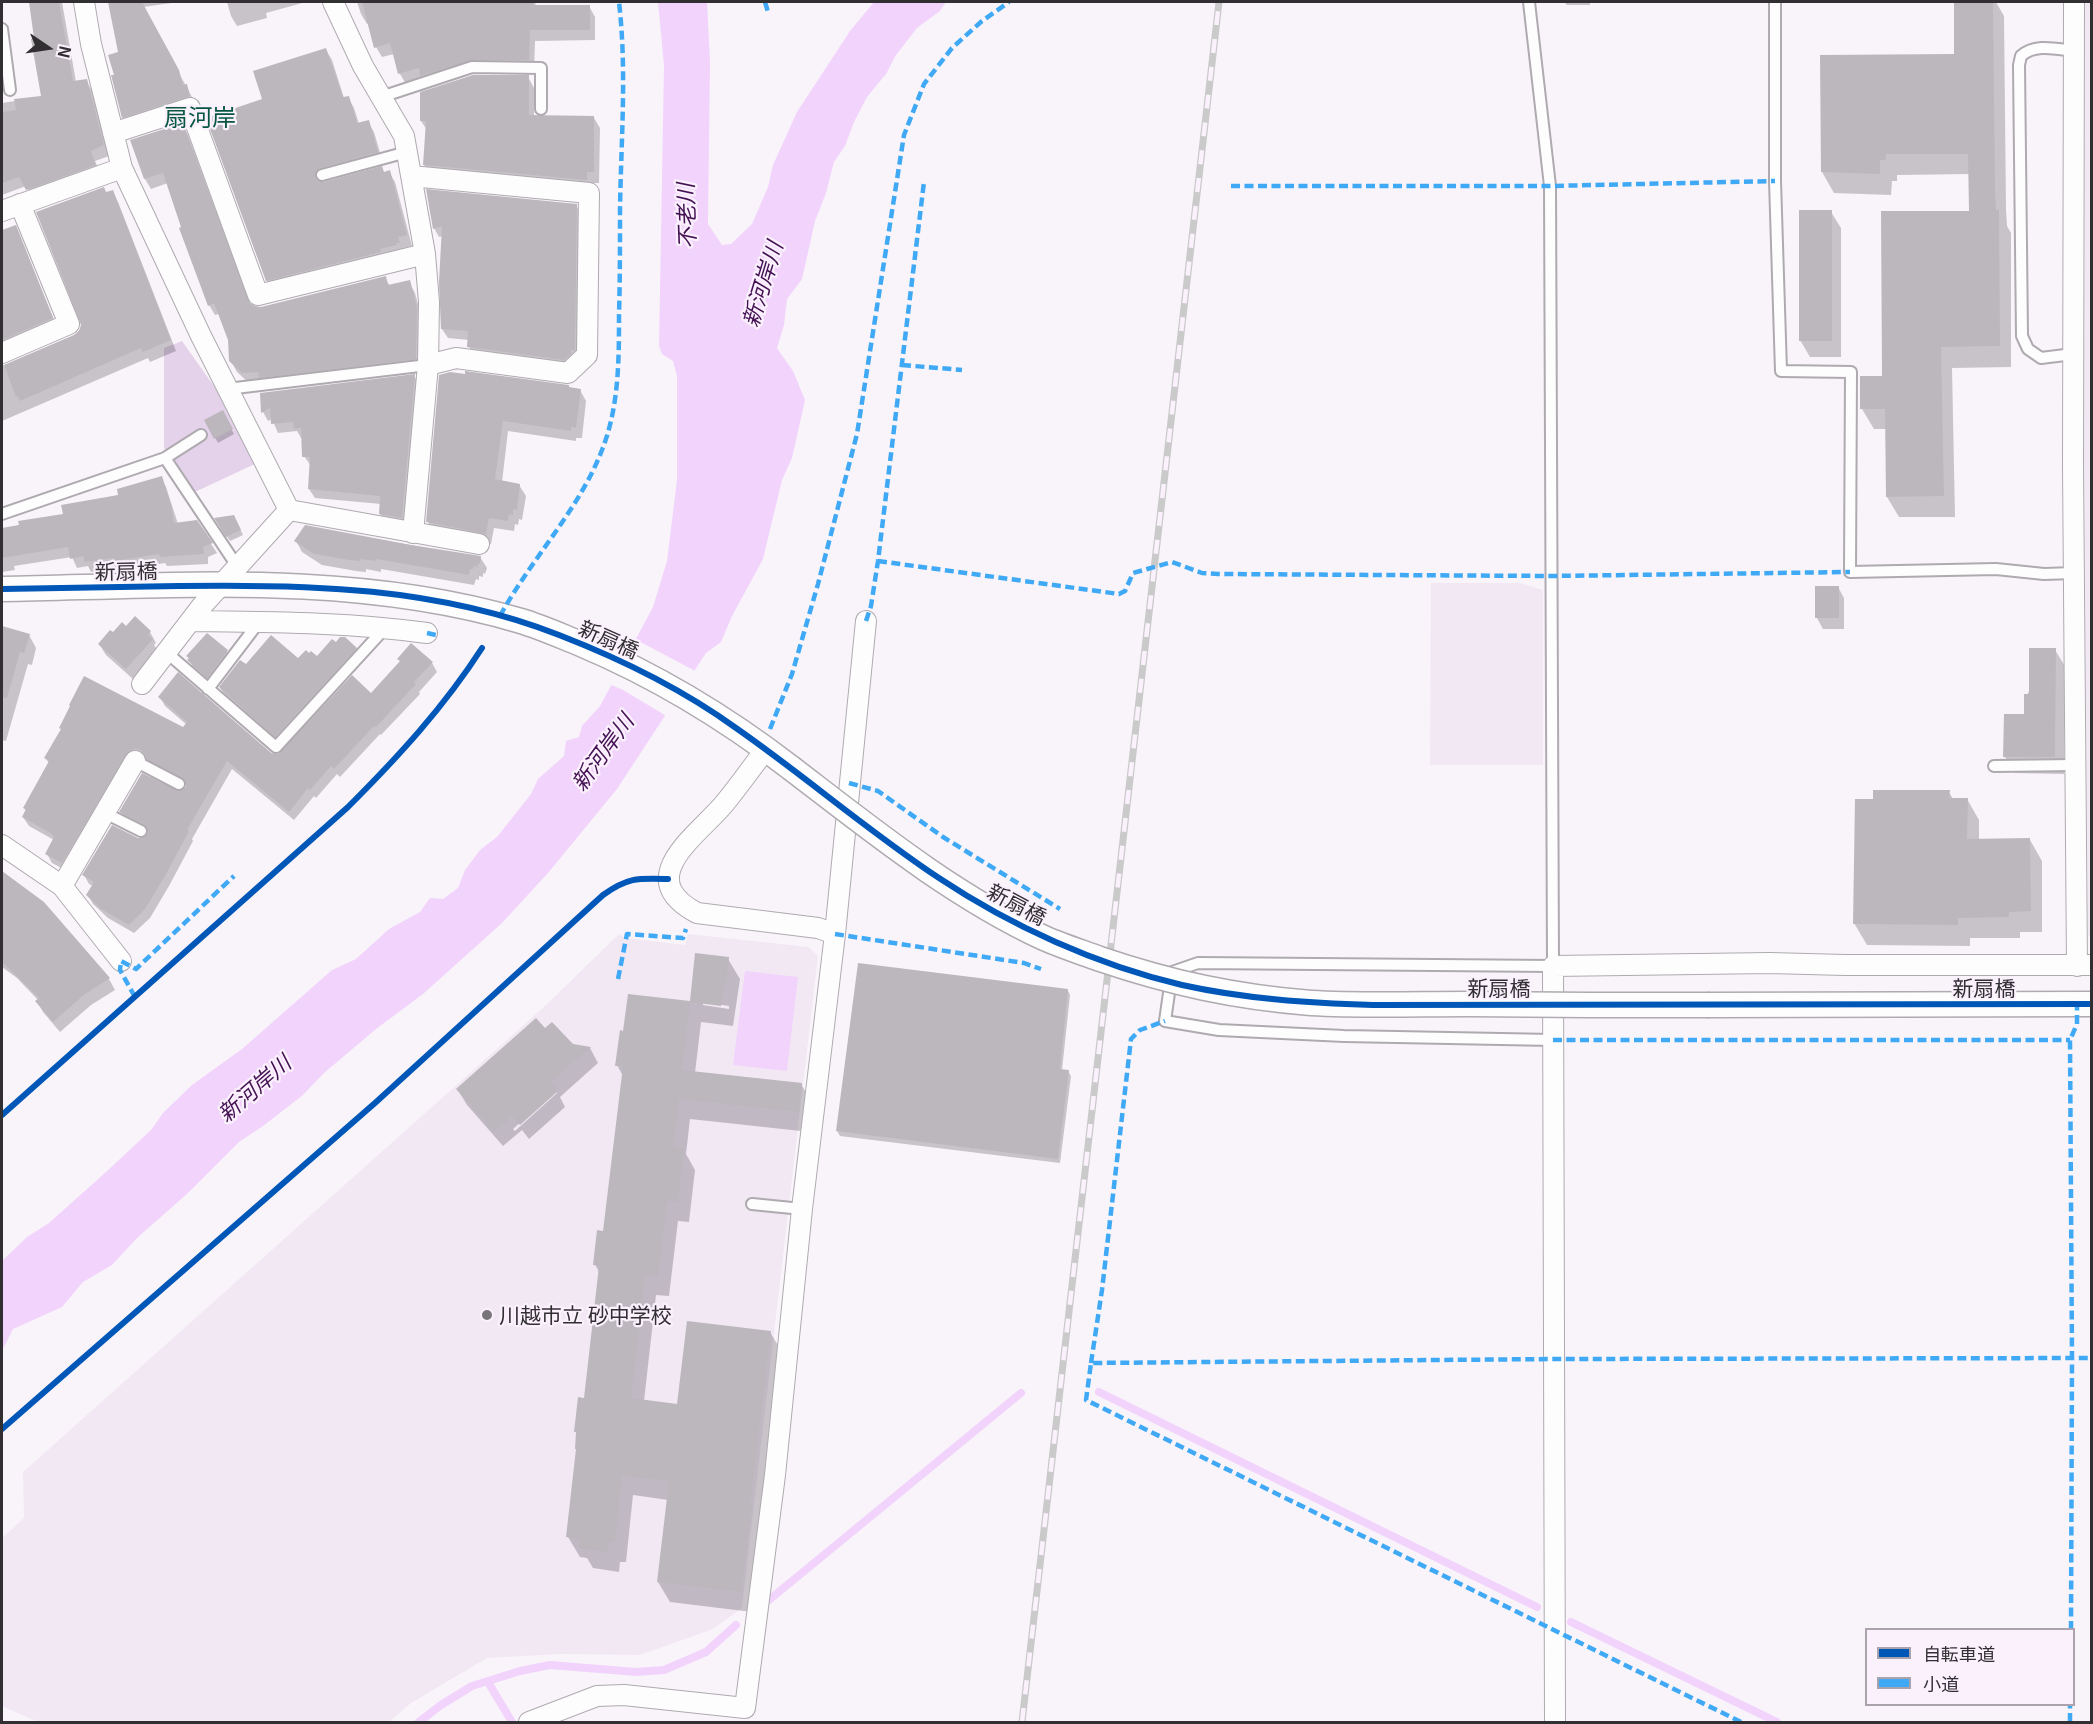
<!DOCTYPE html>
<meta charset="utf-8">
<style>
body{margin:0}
#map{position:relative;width:2093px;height:1724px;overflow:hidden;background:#f9f4fa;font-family:Georgia,"Noto Sans JP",serif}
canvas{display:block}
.frame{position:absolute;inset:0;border:3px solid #322f33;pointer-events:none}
.legend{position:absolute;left:1865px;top:1628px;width:210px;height:78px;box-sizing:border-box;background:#faf1fd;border:2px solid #aaa3ac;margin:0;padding:8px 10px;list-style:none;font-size:18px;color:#322f33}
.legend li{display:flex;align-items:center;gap:12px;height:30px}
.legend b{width:30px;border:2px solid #aaa3ac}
.north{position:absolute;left:18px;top:18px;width:60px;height:60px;-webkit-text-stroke:4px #faf1fd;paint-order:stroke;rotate:103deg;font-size:16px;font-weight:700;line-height:24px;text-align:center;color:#322f33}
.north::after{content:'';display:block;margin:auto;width:21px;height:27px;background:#322f33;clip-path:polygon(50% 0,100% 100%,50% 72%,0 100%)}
</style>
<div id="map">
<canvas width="2093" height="1724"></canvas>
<div class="frame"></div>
<ul class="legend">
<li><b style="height:8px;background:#0057b8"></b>自転車道</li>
<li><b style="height:8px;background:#3fa9f5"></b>小道</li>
</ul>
<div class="north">N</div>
</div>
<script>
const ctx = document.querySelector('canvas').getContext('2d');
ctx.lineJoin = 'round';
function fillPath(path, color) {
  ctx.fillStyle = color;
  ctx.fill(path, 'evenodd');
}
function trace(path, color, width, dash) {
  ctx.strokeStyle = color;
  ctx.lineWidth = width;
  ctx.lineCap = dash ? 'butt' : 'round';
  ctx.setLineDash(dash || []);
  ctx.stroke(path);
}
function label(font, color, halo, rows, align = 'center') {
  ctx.font = font + ' Georgia,"Noto Sans JP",serif';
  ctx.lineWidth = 4.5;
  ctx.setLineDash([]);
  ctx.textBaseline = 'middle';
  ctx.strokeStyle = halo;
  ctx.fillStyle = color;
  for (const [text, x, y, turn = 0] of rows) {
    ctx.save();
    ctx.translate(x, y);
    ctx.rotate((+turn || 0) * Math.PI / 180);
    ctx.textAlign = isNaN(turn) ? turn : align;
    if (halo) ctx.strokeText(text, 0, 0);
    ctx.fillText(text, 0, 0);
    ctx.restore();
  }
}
fillPath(new Path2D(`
 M 2085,2 L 2092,2 L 2091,938 L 2088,935 L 2084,459 Z
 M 1431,583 L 1520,583 L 1543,590 L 1543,765 L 1430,765 Z
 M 619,934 L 625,938 L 685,945 L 688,934 L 809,947 L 818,956 L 742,1608 L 713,1629 L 640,1655 L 561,1654 L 487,1658 L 411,1703 L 389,1722 L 38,1722 L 2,1706 L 2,1538 L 24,1518 L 23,1472 L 545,1006 Z`), '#f1e8f4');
fillPath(new Path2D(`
 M 182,341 L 228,406 L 257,463 L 195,492 L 164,448 L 164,348 Z`), '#e4d2ea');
fillPath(new Path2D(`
 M 658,2 L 707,2 L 710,62 L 708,224 L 722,245 L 731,244 L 752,224 L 768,187 L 773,165 L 797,112 L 850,31 L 874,2 L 946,2 L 940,11 L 917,28 L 896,55 L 886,74 L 867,97 L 854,122 L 845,146 L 834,162 L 826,193 L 815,221 L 802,279 L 787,299 L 784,325 L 777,348 L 793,371 L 805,400 L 792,458 L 782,480 L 763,559 L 732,616 L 721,642 L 706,653 L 617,789 L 548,873 L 502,923 L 423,994 L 376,1029 L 324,1073 L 303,1095 L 263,1126 L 239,1142 L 188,1193 L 137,1238 L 112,1265 L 83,1282 L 62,1307 L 13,1329 L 2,1351 L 2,1261 L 27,1237 L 49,1223 L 106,1172 L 151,1130 L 163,1113 L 192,1085 L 242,1049 L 332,970 L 356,959 L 389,929 L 420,912 L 430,898 L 443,899 L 458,888 L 465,870 L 480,850 L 497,837 L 531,794 L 538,779 L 564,756 L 566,741 L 579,737 L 582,726 L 600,706 L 653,607 L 667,561 L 677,480 L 677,376 L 673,361 L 662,354 L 659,346 L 664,65 Z
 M 745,971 L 798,977 L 787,1071 L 733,1065 Z`), '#f2d3fc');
fillPath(new Path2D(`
 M 633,638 L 697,672 L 668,717 L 623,690 L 609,684 Z`), '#f9f4fa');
fillPath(new Path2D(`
 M 30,2 L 62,2 L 76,82 L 86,80 L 92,91 L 109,156 L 95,161 L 101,175 L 34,199 L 26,186 L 2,195 L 2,145 L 24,136 L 22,129 L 2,133 L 2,103 L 43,97 Z
 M 109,2 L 179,2 L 143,7 L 192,97 L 195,107 L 129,128 L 123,117 L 116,76 L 119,53 Z
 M 227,2 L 306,2 L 266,13 L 267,18 L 237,26 L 231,16 Z
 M 357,2 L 535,2 L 536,7 L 589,6 L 595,17 L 595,40 L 535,41 L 534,70 L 476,70 L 406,84 L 400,74 L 394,54 L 382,57 L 376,47 L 369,23 L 367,24 L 361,14 Z
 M 1564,2 L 1590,2 L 1590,5 L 1567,5 Z
 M 1956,2 L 1996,2 L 2004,16 L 2006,210 L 2007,226 L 2011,233 L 2011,367 L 1952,368 L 1955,517 L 1899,517 L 1887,497 L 1886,429 L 1874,429 L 1862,409 L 1883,377 L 1970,212 L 1970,174 L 1897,175 L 1897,181 L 1892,181 L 1891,195 L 1834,193 L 1822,172 L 1821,56 L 1956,55 Z
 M 326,50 L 332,60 L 344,98 L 348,97 L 354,108 L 359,124 L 368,122 L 374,132 L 383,163 L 326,178 L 319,185 L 389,172 L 395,182 L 412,246 L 404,248 L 405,253 L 273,291 L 267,280 L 263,100 Z
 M 528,77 L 534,88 L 534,117 L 594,118 L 600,128 L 599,183 L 592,183 L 593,190 L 431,176 L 424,165 L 427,130 L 421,121 Z
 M 182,125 L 188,135 L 251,306 L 261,308 L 385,278 L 390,286 L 409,282 L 415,293 L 422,319 L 421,369 L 249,383 L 237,372 L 231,361 L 229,339 L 219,314 L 215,315 L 209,305 L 168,183 L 151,189 L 145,179 L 132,141 Z
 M 428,191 L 576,205 L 581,215 L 580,359 L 575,364 L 474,356 L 469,347 L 469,340 L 448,338 L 442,329 L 443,236 L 439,237 L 434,228 Z
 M 112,192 L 118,202 L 176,351 L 150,362 L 148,358 L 2,421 L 2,366 L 75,336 L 82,327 L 107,194 Z
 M 1831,212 L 1841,228 L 1841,357 L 1810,357 L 1800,340 Z
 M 15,227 L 58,329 L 2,355 L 2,232 Z
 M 414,376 L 420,385 L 407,527 L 386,523 L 380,514 L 381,504 L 315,498 L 309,489 L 311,466 L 304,456 L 303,438 L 301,438 L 297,431 L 278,433 L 272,419 L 268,421 L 263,412 L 262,394 Z
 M 441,376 L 580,390 L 586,401 L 582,438 L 576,438 L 576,441 L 508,431 L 502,482 L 519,485 L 526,496 L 522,520 L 519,519 L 518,525 L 515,524 L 514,531 L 494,528 L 491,544 L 434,533 L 428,522 Z
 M 222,412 L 234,434 L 218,443 L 206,421 Z
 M 161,478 L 166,487 L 178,524 L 196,521 L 217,553 L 208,557 L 208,564 L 167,566 L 165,563 L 122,570 L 120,567 L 91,572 L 88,566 L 77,568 L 72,557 L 14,566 L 15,570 L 2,572 L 2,529 L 65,515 L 120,496 Z
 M 216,519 L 237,522 L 243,535 L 230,541 Z
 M 306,527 L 480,557 L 487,568 L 485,574 L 483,573 L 483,577 L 479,576 L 479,580 L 476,579 L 474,585 L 381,569 L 381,572 L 366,569 L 366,572 L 356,571 L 322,565 L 302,552 L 296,541 Z
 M 1838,587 L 1844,598 L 1844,629 L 1823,629 L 1817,618 Z
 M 2,627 L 29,635 L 36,648 L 32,665 L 28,664 L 6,741 L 2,740 Z
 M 127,628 L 150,632 L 156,643 L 154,645 L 158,651 L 133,679 L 106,655 L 99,644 Z
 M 356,648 L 362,659 L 282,746 L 227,698 L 220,688 L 246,667 L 317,658 Z
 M 2055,650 L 2065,666 L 2064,774 L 2015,773 L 2005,757 L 2026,716 L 2029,696 Z
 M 227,651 L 233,662 L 214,687 L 195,671 L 188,657 Z
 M 399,659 L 432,663 L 437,672 L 419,692 L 420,694 L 381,735 L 380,734 L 340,777 L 337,774 L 316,798 L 314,796 L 294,820 L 232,769 L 192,839 L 193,841 L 169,886 L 150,918 L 134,933 L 108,918 L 93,904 L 88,895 L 93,886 L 89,884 L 84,875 L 142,840 L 149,832 L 126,821 L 121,812 L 179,793 L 187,788 L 187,785 L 153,768 L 147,759 L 140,758 L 67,871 L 52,863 L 47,854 L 54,840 L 29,826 L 23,817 L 26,811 L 24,808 L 49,764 L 46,758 L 184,729 L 187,725 L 165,706 L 160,697 L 178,674 L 275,756 L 371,695 L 401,662 Z
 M 1949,792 L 1953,799 L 1967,799 L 1979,820 L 1979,840 L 2030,840 L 2042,861 L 2042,932 L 2020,932 L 2020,938 L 1970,938 L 1970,946 L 1867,945 L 1854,923 L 1874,800 Z
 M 2,873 L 43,904 L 109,979 L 115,990 L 91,1005 L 60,1032 L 43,1012 L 37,1001 L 38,1000 L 17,978 L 2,967 L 2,920 L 3,917 L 2,916 Z
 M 696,955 L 728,959 L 740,979 L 733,1026 L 701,1022 L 695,1073 L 801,1084 L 813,1104 L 810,1132 L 690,1119 L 686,1154 L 695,1170 L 689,1222 L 678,1221 L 669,1296 L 656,1295 L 644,1401 L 679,1406 L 770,1332 L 782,1352 L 752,1612 L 670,1602 L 658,1582 L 668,1500 L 633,1495 L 626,1562 L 620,1562 L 619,1572 L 593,1568 L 587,1558 L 580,1557 L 568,1537 L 600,1274 L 595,1264 L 605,1233 L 623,1076 L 617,1065 L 625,1032 L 629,995 L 691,1002 ZM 703,1002 L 729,1006 L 729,1009 L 703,1005 Z
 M 1068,991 L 1070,995 L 1062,1070 L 1068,1071 L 1071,1076 L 1060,1163 L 840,1136 L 837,1131 Z
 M 545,1030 L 572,1046 L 590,1048 L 598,1063 L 560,1097 L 565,1107 L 529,1139 L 522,1130 L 503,1146 L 467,1105 L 458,1090 ZM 557,1089 L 557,1093 L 515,1131 L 513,1129 Z`), '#0003');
trace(new Path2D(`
 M 1099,1392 L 1537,1607
 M 769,1600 L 1021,1393
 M 1571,1622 L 1777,1722
 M 488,1682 L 512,1722
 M 419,1722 L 441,1705 L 472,1686 L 520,1671 L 550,1665 L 636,1672 L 664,1670 L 706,1652 L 736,1625`), '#f2d3fc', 8);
fillPath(new Path2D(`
 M 29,2 L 59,2 L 73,81 L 87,79 L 104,145 L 91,151 L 96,165 L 26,190 L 19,177 L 2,183 L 2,112 L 16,110 L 14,99 L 41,96 L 31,39 L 34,38 Z
 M 108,2 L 142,2 L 179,70 L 183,85 L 187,84 L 190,96 L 122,118 L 111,75 L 114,75 L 108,55 L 118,52 Z
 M 362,2 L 533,2 L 533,5 L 590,5 L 590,30 L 530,30 L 529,60 L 472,60 L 420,76 L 419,68 L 398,74 L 390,43 L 374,48 Z
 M 1954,2 L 1993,2 L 1995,188 L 1996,210 L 1999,210 L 2000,346 L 1941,347 L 1944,496 L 1886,497 L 1885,409 L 1860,409 L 1860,376 L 1882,376 L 1881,211 L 1969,211 L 1968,154 L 1886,154 L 1886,160 L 1880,160 L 1880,174 L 1821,172 L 1820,55 L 1954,54 Z
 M 326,48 L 343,97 L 349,96 L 357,123 L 369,120 L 378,152 L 320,168 L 315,173 L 315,177 L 317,181 L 323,182 L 382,166 L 384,172 L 390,170 L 407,235 L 398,237 L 400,243 L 396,243 L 397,245 L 380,249 L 381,252 L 266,281 L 206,118 L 262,99 L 253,71 Z
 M 473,75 L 529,75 L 529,115 L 594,116 L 594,172 L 587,172 L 587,180 L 423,165 L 426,121 L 420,121 L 420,92 Z
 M 183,123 L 250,303 L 255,306 L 261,307 L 386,276 L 388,285 L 410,280 L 417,307 L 416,359 L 259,378 L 258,372 L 242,373 L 229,361 L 228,340 L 214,303 L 208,306 L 179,228 L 181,227 L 163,173 L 144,179 L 130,140 Z
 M 104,187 L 106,192 L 113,190 L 171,340 L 143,352 L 141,348 L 20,401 L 18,396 L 16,397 L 4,365 L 74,335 L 79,331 L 81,325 L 36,212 Z
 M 426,189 L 577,204 L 575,350 L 571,350 L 571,354 L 564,360 L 467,347 L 468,331 L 441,329 L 439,282 L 442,226 L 433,229 Z
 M 1799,210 L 1832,210 L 1832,341 L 1799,341 Z
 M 16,225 L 53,318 L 2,340 L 2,230 Z
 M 465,371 L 569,385 L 569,387 L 581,389 L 576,428 L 571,427 L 571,431 L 503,421 L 495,479 L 520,484 L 517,510 L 513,509 L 513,515 L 509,514 L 508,521 L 489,518 L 486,534 L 426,522 L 439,375 L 450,372 L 465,374 Z
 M 415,374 L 402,518 L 379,514 L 380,496 L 308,489 L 310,457 L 302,457 L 301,428 L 294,429 L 293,422 L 271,424 L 270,408 L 261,413 L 260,393 Z
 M 223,410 L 233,429 L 214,439 L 204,420 Z
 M 162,476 L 172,508 L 174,523 L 197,520 L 213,543 L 203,547 L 204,554 L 160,557 L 159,554 L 115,561 L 114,558 L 84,562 L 84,556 L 70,559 L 68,547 L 2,558 L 2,528 L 19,525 L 18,521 L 63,514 L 61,505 L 118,495 L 117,489 Z
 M 234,515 L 241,530 L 226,537 L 214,518 Z
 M 305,525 L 411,545 L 481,556 L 480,564 L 478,563 L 477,567 L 474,566 L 473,569 L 470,569 L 469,575 L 376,559 L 375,561 L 361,559 L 360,561 L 349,560 L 314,554 L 294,541 Z
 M 1815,586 L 1839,586 L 1839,618 L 1815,618 Z
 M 135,616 L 151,631 L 148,635 L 153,639 L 126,669 L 98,644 L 110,630 L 113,632 L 122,622 L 126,626 Z
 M 2,626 L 30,634 L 24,653 L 20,652 L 7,698 L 2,697 Z
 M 207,633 L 228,650 L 207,678 L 187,660 L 189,658 L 186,656 Z
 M 271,635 L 298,658 L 306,650 L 309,653 L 311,651 L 317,656 L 332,639 L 336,642 L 340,637 L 345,637 L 357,648 L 275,737 L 219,687 L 240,660 L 246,664 Z
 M 411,643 L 433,662 L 414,682 L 416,684 L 376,727 L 374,726 L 334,769 L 331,766 L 310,790 L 308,788 L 289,812 L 227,761 L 187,830 L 189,831 L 165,876 L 145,909 L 129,925 L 101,909 L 86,895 L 94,882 L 82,875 L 112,825 L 138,838 L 142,838 L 147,835 L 148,830 L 145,825 L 119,812 L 142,773 L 179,791 L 186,787 L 185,780 L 146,759 L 141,750 L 134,749 L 129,751 L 62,863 L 45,854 L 54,837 L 52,834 L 22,817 L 26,809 L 23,808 L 49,761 L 44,758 L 61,729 L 59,728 L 70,706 L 69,705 L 84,676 L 183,727 L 187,722 L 158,697 L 178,672 L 271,753 L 278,754 L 352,675 L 371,693 L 400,661 L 397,659 Z
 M 2029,648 L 2056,648 L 2055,757 L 2003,757 L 2004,714 L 2024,714 L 2024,694 L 2028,694 L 2029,691 Z
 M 1873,790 L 1950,790 L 1949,798 L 1968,798 L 1967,839 L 2030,838 L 2031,911 L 2009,912 L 2009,917 L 1958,918 L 1958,925 L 1853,924 L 1855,799 L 1873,799 Z
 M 2,871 L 44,902 L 110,978 L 85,994 L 53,1022 L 35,1001 L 39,998 L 2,962 Z
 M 695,953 L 729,957 L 726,985 L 724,984 L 721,1006 L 690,1002 L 682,1070 L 802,1083 L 799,1112 L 679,1099 L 673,1147 L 684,1148 L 678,1202 L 667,1201 L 658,1276 L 645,1275 L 631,1398 L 677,1404 L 687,1321 L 771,1331 L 750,1504 L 752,1505 L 741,1592 L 657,1582 L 669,1481 L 622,1476 L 615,1542 L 609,1542 L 608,1552 L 579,1548 L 580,1539 L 566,1537 L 576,1449 L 575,1449 L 576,1432 L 574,1432 L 578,1397 L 584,1398 L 599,1266 L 593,1265 L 597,1230 L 603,1231 L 623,1066 L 615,1066 L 620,1030 L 623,1031 L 628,994 L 690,1001 Z
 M 858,963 L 1068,989 L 1060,1069 L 1069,1070 L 1058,1159 L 836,1131 Z
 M 536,1018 L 545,1028 L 552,1022 L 573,1044 L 591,1047 L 550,1082 L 558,1091 L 520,1125 L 512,1116 L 494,1132 L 456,1089 Z`), '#bbb7bc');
const service = new Path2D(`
 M 1529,2 L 1550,186 L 1553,966 L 1198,963 L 1172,972 L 1165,1021 L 1219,1030 L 1344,1036 L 1553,1040
 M 1775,2 L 1775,181 L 1781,371 L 1851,372 L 1850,572 L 1996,569 L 2044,574 L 2074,573
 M 2,29 L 10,90
 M 381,97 L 472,67 L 541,68 L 541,109
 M 322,175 L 407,152
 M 2073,354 L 2041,358 L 2028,349 L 2022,336 L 2019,65 L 2021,56 C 2035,43 2056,49 2074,51
 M 227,389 L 428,365
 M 165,458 L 237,566
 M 2,514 L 165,458 L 201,435
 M 166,652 L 276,747 L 386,627
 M 208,689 L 259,622
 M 135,761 L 179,784
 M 1994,766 L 2076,765
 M 105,813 L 141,831
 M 752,1204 L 802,1209`);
const minor = new Path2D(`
 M 84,2 L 91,44 L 122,168 L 201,336 L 289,510 L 201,607 L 142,684
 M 333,2 L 363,66 L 404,136 L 425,254 L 429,302 L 428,365 L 413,533
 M 2074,2 L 2073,465 L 2077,966
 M 113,133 L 190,108 L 258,295 L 425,254
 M 411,176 L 589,193 L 587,355 L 568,373 L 456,358 L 428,365
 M 2,211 L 122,168
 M 2,353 L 69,324 L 20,204
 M 289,510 L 479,544
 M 191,621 C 270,622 349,622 427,633
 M 766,749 C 752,767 739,786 724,804 C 696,837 632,878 697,913 L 818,928 L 835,934
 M 2,845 L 62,886 L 121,961
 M 62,886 L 135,761
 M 529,1722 L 597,1696 L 624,1695 L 745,1708 L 775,1475 L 802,1209 L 835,934 L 866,621
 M 1555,1722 L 1553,966 L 1770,963 L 1845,965 L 2092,965`);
const tertiary = new Path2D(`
 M 2,589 C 175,586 352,571 521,621 C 541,627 561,636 581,644 C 657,676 726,718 791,768
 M 1710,1005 L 2092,1004`);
trace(service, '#aeaaaf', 14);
trace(minor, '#aeaaaf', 22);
trace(tertiary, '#aeaaaf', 27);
trace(service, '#fefdfe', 10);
trace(minor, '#fefdfe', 20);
trace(tertiary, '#fefdfe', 24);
const rail = new Path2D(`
 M 1022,1722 L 1219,2`);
trace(rail, '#cacaca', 7);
trace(rail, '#faf1fd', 4.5, [14]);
const tertiaryBridge = new Path2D(`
 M 791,768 C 872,830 952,895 1044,938 C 1062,946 1081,952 1100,959 C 1171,983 1235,997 1311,1003 C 1363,1006 1416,1004 1468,1004 C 1549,1005 1629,1005 1710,1005`);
trace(tertiaryBridge, '#aeaaaf', 27, []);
trace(tertiaryBridge, '#fefdfe', 24);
trace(new Path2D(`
 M 765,2 L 768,12
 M 1231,186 L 1550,186 L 1775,181
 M 902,365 L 962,370
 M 878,561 L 1119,594 L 1125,591 L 1133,573 L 1172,562 L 1202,573 L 1218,574 L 1552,576 L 1850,572
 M 500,616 C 531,559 579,510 602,450 C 619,407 619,360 619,315 C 620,280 620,245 620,210 C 621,140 627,71 619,2
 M 866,621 L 871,606 L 878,561 L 924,182
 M 427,633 L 440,636
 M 770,729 L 792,674 L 818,584 L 857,434 L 904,135 L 924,84 L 952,48 L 982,21 L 1009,2
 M 849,783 L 878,791 L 943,837 L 1060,909
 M 835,934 L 1024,963 L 1041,969
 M 618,979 L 627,934 L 683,938 L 686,929
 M 135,997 L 120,970 L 121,961 L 136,969 L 234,876
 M 1553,1040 L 2070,1040
 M 1091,1363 L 1102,1290 L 1131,1039 L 1140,1030 L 1165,1021
 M 2071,1630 L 2072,1358 L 2070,1040 L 2077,1024 L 2077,1004
 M 1741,1722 L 1086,1400 L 1091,1363 L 1554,1359 L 2092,1358
 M 2070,1722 L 2070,1704`), '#3fa9f5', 4.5, [9, 4.5]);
trace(new Path2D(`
 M 2,589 C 61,588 120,587 179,586 C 309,584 437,587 559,635 C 621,659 682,689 736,728 C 805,776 868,831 939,878 C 1011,926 1097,965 1182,985 C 1245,999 1309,1003 1373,1005 L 2092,1004
 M 2,1115 L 348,807 C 398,757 444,707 482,648
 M 2,1429 L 375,1103 L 603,895 C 628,877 638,878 668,879`), '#0057b8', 6);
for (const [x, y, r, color] of [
 [487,1315,6,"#787479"]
]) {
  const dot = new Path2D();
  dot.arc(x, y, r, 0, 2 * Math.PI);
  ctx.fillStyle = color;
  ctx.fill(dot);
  trace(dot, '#faf1fd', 2);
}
label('21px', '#322f33', '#faf1fd', [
 ["新扇橋",126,571,-1],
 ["新扇橋",609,639,24],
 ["新扇橋",1017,904,28],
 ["新扇橋",1499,988],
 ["新扇橋",1984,988]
]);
label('21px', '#322f33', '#faf1fd', [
 ["川越市立 砂中学校",499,1315]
], 'left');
label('italic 22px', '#441253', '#faf1fd', [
 ["不老川",686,216,-92],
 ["新河岸川",762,284,-73],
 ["新河岸川",602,752,-54],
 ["新河岸川",254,1088,-41]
]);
label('24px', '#075740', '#faf1fd', [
 ["扇河岸",200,117]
]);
</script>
